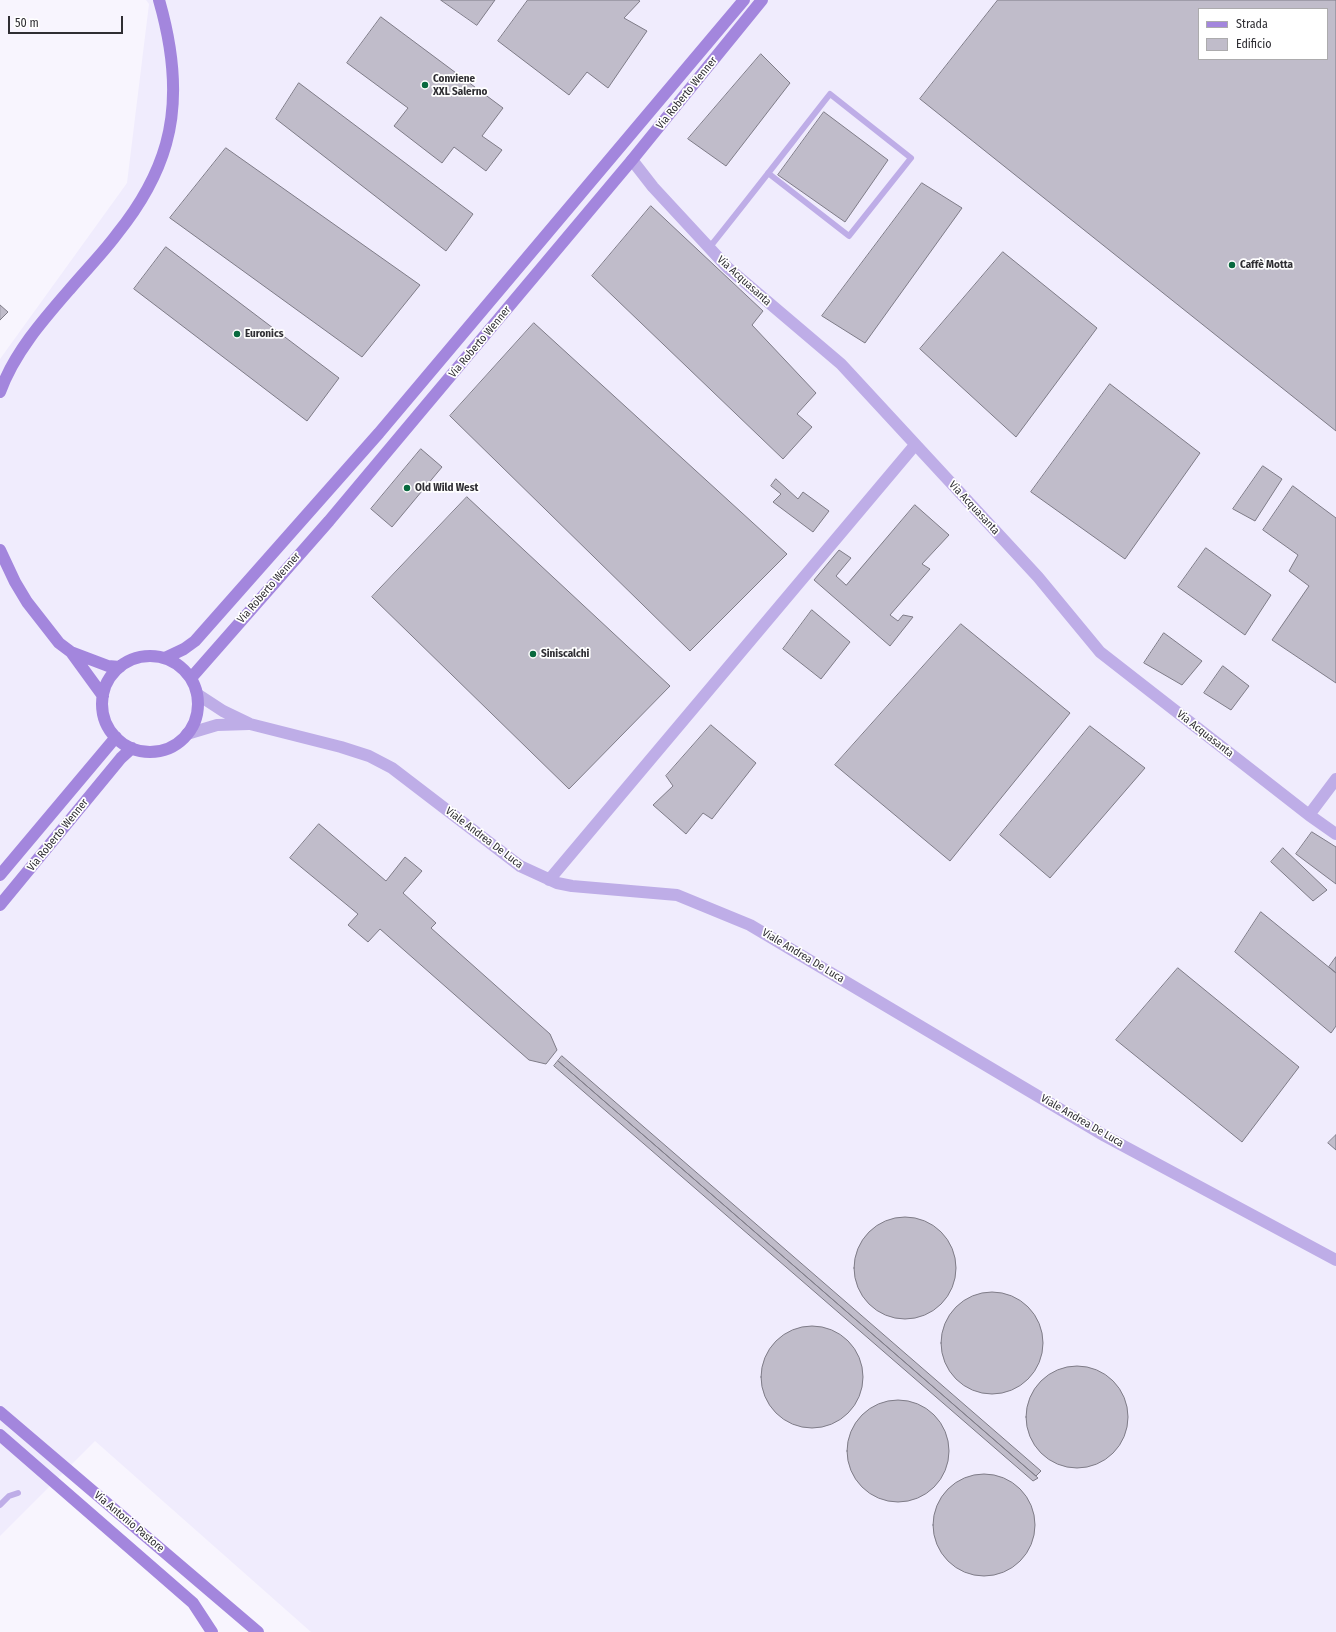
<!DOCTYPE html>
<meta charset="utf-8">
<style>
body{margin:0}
#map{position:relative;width:1336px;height:1632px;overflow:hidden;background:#f8f5fe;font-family:"Fira Sans Condensed",sans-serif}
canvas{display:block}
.legend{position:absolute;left:1198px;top:8px;width:130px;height:52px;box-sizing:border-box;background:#fff;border:1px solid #acabad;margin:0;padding:5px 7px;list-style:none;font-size:12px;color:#2f2e33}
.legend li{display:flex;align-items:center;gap:8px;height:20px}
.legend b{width:20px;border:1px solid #acabad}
.scale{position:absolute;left:8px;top:16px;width:115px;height:18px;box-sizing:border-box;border:2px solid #2f2e33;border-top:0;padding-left:5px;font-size:12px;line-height:14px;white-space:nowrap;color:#2f2e33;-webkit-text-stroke:3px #fff;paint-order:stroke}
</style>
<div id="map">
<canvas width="1336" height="1632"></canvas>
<ul class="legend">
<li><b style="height:5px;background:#a386dd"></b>Strada</li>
<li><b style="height:11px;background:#c0bcca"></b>Edificio</li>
</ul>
<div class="scale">50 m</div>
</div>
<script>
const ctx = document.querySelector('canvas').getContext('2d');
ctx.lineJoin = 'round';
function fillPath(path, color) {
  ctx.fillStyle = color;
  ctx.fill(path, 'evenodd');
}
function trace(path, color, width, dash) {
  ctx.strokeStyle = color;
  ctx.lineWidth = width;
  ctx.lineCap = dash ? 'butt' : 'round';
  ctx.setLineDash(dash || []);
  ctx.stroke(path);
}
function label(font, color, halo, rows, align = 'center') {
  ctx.font = font + ' "Fira Sans Condensed",sans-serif';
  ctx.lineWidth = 3.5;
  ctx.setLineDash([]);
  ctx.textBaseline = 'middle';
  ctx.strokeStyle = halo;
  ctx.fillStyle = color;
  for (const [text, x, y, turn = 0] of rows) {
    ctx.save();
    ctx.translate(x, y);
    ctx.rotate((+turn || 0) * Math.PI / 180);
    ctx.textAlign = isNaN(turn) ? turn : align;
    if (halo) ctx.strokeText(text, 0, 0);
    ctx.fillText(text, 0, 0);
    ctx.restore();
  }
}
fillPath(new Path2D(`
 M 146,0 L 1336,0 L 1336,1632 L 311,1632 L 95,1441 L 0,1536 L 0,359 L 127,183 L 149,4 ZM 1199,9 L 1327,9 L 1327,59 L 1199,59 Z`), '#f0ecfd');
const building = new Path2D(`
 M 441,0 L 495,0 L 477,25 Z
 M 528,0 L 638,0 L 640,1 L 624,18 L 647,31 L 608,88 L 587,72 L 569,95 L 498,41 Z
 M 998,0 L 1336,0 L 1336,431 L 920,99 ZM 1199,9 L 1327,9 L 1327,59 L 1199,59 Z
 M 381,17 L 503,108 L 482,136 L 502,150 L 486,171 L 454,147 L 442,163 L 394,126 L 408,108 L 347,63 Z
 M 761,54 L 790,83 L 726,166 L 688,139 Z
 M 299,83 L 473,214 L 446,251 L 276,119 Z
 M 824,112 L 888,160 L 845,222 L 778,175 Z
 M 226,148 L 420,285 L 362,357 L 170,218 Z
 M 922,183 L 962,208 L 865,343 L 822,316 Z
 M 651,206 L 763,311 L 752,325 L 816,393 L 797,414 L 812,427 L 783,459 L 592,276 Z
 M 166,247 L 339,378 L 307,421 L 134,289 Z
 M 1003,252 L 1097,328 L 1016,437 L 920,349 Z
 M 0,305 L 8,312 L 0,320 Z
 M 534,323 L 787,554 L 690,651 L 450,416 Z
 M 1110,384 L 1200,453 L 1125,559 L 1031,492 Z
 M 421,449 L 442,467 L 392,527 L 371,509 Z
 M 1263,466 L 1282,479 L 1255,521 L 1233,509 Z
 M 776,479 L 798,499 L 803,492 L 829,511 L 813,532 L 773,502 L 781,494 L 771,486 Z
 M 1293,486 L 1336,518 L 1336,683 L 1272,640 L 1309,586 L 1289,571 L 1298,555 L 1263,530 Z
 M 467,497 L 670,686 L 569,789 L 372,597 Z
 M 915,505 L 949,535 L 922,564 L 930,569 L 890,615 L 898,621 L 903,615 L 913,617 L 890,646 L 814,580 L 839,550 L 851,558 L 836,576 L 846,585 Z
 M 1206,548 L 1271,595 L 1245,635 L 1178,587 Z
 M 812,610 L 850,642 L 821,679 L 783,649 Z
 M 961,624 L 1070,713 L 950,861 L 835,765 Z
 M 1164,633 L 1202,661 L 1182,685 L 1144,663 Z
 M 1223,666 L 1249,686 L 1231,710 L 1204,693 Z
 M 711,725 L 756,763 L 712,819 L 703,813 L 686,834 L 653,805 L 673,786 L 666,776 Z
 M 1090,726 L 1145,768 L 1050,878 L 1000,835 Z
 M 319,824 L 386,881 L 405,857 L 422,871 L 403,893 L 436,923 L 431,928 L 550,1034 L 557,1050 L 546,1064 L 529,1060 L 380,929 L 368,942 L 348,925 L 358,914 L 290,858 Z
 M 1312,832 L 1336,847 L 1336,884 L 1296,854 Z
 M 1283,848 L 1327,890 L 1313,901 L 1271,862 Z
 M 1261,912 L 1336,973 L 1336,1026 L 1331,1033 L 1235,952 Z
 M 1336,957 L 1336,973 L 1329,967 Z
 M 1178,968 L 1299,1067 L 1242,1142 L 1116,1040 Z
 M 562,1056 L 1041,1471 L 1036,1476 L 558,1061 Z
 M 558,1061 L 1038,1478 L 1033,1481 L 554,1066 Z
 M 1336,1135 L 1336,1150 L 1328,1143 Z
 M854 1268a51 51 0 1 1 102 0a51 51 0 1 1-102 0Z
 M941 1343a51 51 0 1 1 102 0a51 51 0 1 1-102 0Z
 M761 1377a51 51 0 1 1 102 0a51 51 0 1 1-102 0Z
 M1026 1417a51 51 0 1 1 102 0a51 51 0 1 1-102 0Z
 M847 1451a51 51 0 1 1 102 0a51 51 0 1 1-102 0Z
 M933 1525a51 51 0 1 1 102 0a51 51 0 1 1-102 0Z`);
fillPath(building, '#c0bcca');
trace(building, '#7f7c88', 1);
trace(new Path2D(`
 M 709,248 C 750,197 790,145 830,94 L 911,158 L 849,236 L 768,173
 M 0,1505 L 9,1496 L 18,1493`), '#beade7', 6);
trace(new Path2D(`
 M 632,160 L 653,187 L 728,268 L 841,364 L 1038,577 L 1100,652 L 1309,815 L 1336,834
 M 197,694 L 223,711 L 250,724 L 341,747 L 369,756 L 392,768 L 520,866 L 557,883 L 572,886 L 677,895 L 750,925 L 1105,1136 L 1336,1260
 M 187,734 L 217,725 L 249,724
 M 1309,815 L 1336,779
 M 549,880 L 915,445`), '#beade7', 12);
trace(new Path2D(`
 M 0,392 C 14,353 43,320 70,289 C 85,271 103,253 117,234 C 138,208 157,176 166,144 C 179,98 172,45 159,0
 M 0,550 L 15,582 L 27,602 L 59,643 L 71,652 L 103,696
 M 71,652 L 108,666 L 120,667
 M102 704a48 48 0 1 1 96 0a48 48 0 1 1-96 0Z
 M 165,658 L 184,649 L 195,641 L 379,433 L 744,0
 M 191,678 L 329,521 L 417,416 L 632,160 L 762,0
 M 0,875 L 116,737
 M 0,905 L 121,758 L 132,748
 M 0,1412 L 258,1632
 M 0,1435 L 193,1603 L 212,1632`), '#a386dd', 12);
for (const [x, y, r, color] of [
 [425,85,4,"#08693e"],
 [1232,265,4,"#08693e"],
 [237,334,4,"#08693e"],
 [407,488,4,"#08693e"],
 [533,654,4,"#08693e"]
]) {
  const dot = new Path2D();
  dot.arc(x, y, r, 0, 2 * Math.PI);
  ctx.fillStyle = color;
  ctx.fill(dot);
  trace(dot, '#fff', 1.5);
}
label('bold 11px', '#2f2e33', '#fff', [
 ["Conviene",433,79],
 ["XXL Salerno",433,92],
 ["Caffè Motta",1240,265],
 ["Euronics",245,334],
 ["Old Wild West",415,488],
 ["Siniscalchi",541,654]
], 'left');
label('11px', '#2f2e33', '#fff', [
 ["Via Roberto Wenner",687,93,-51],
 ["Via Acquasanta",744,281,42],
 ["Via Roberto Wenner",480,342,-50],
 ["Via Acquasanta",974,508,47],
 ["Via Roberto Wenner",269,588,-49],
 ["Via Acquasanta",1205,734,38],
 ["Via Roberto Wenner",58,835,-51],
 ["Viale Andrea De Luca",484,838,37],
 ["Viale Andrea De Luca",803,956,31],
 ["Viale Andrea De Luca",1082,1121,30],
 ["Via Antonio Pastore",129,1522,40]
]);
</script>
